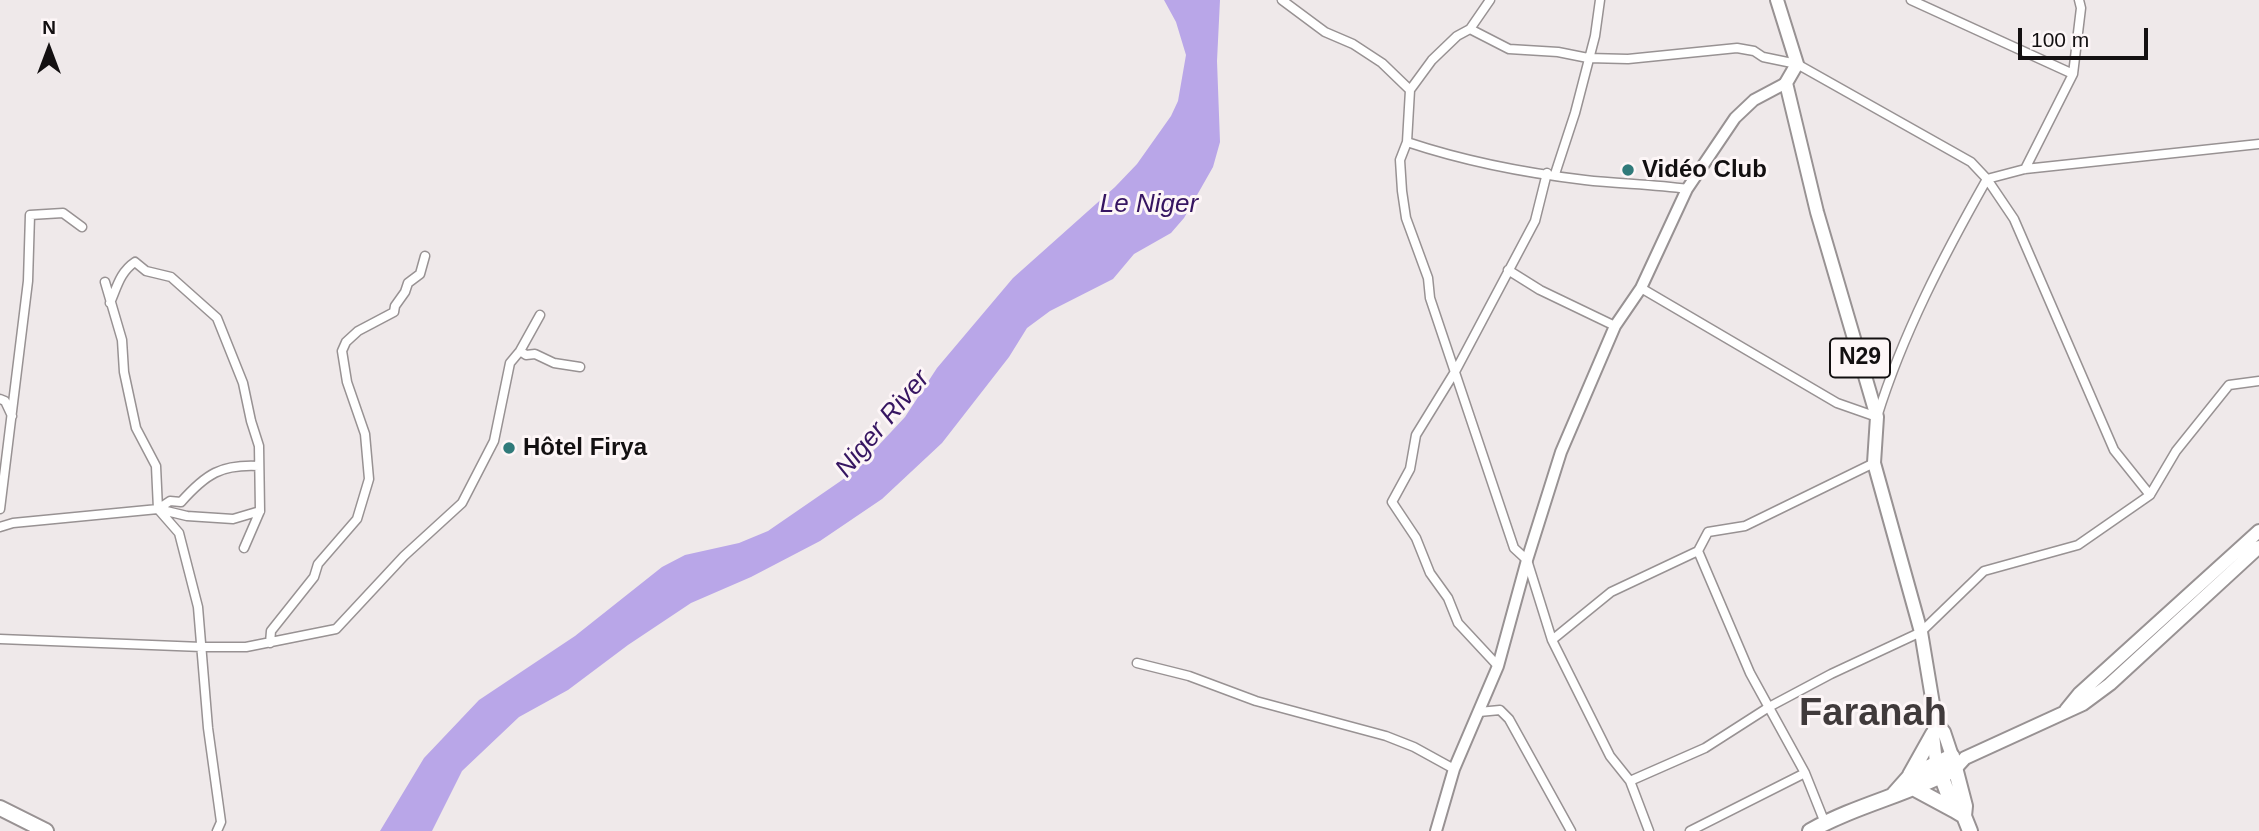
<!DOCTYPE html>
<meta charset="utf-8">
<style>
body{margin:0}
#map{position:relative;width:2259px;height:831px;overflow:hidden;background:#efe9ea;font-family:Arial,sans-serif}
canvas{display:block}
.north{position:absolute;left:14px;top:14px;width:70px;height:70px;-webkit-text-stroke:5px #fdf6f7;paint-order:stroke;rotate:0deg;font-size:19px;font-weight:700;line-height:28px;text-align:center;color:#131011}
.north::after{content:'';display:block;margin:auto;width:24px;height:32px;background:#131011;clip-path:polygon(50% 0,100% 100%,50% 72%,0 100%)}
.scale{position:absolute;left:2018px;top:28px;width:130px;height:32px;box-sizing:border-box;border:4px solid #131011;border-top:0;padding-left:9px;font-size:21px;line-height:24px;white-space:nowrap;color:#131011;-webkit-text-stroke:5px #fdf6f7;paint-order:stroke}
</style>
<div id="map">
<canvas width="2259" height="831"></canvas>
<div class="north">N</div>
<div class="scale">100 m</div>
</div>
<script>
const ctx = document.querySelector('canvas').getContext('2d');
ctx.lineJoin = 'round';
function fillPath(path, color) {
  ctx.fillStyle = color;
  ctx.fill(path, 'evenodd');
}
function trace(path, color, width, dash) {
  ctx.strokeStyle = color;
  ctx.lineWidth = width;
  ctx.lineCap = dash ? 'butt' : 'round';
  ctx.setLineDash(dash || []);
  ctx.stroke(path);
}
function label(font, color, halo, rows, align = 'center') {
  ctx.font = font + ' Arial,sans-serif';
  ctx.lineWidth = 6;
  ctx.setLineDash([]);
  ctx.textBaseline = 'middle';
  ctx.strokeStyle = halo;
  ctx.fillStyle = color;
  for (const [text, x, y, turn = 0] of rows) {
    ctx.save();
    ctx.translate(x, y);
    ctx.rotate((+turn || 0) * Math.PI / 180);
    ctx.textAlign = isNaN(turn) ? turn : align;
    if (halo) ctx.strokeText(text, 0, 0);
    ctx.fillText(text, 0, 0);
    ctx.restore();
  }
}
fillPath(new Path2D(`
 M 1164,0 L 1220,0 L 1217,61 L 1220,142 L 1213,167 L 1184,218 L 1171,233 L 1134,254 L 1113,279 L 1050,311 L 1027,328 L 1009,357 L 942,443 L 882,499 L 820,541 L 751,577 L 691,603 L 628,645 L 568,690 L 519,717 L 462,771 L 432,831 L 380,831 L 424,758 L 479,700 L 575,636 L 662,567 L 685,555 L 739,543 L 768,531 L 845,478 L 877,447 L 905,417 L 937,368 L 1013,278 L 1115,187 L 1137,164 L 1171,116 L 1178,101 L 1186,55 L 1176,22 Z`), '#b9a6e8');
const minor = new Path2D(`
 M 1282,0 L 1325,32 L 1353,44 L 1382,63 L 1410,90
 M 1490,0 L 1470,29 L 1457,36 L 1432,60 L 1410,90 L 1407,142 L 1400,160 L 1402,191 L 1406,218 L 1428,278 L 1430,298 L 1514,548 L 1527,560 L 1552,640 L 1610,756 L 1630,781 L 1649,831
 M 1911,0 L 2073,74 L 2081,8 L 2079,0
 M 1470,29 L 1509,49 L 1558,52 L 1588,58 L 1628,59 L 1737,48 L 1754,51 L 1763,57 L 1797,64 L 1971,162 L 1987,179 L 2014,219 L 2114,450 L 2150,495
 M 1407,142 C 1464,161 1525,173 1585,180 C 1619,184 1653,184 1687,189
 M 2025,169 L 2073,74
 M 1555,174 L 1575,113 L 1595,36 L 1600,0
 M 1508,270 L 1540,290 L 1615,326
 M 105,282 L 122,340 L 124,372 L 136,428 L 156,466 L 158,509 L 179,533 L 198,607 L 208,728 L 221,822 L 217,831
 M 1641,288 L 1837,403 L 1877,417 C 1903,333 1944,255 1987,179 L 2025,169 L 2259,144
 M 110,303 C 117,287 120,272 135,262 L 146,271 L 171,277 L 217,318 L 243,383 L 251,421 L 259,446 L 260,511 L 244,548
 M 520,351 L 526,355 L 535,354 L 554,363 L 580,367
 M 0,399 L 5,401 L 12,416
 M 0,509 L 28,281 L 30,215 L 63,213 L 82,227
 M 158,509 L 170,501 L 181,502 C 206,474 221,464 259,466
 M 0,527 L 13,523 L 158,509 L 187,516 L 233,519 L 260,511
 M 0,639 L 202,647 L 246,647 L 336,629 L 404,556 L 462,503 L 494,441 L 510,363 L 520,351 L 540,315
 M 1552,640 L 1611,592 L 1698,551
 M 270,643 L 271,631 L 314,577 L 318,564 L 357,519 L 369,479 L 365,434 L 347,382 L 342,351 L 346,342 L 358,331 L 394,312 L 395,306 L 405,292 L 408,283 L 420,274 L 425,256
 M 1137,663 L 1189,676 L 1256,701 L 1386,736 L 1414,747 L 1454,769
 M 1498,666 L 1458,623 L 1448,598 L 1430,573 L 1416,538 L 1392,502 L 1410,469 L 1416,435 L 1456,370 L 1535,221 L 1547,173
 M 1479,712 L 1500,710 L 1509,719 L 1571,831
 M 1630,781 L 1705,748 L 1769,707 L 1831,674 L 1921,632 L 1984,571 L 2078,545 L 2150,495 L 2176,451 L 2229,385 L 2259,381
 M 1825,823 L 1805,773 L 1750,673 L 1698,551 L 1708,532 L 1745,526 L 1874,463
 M 1690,831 L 1805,773`);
const tertiary = new Path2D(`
 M 1436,831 L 1454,769 L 1498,666 L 1527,560 L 1561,452 L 1615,326 L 1641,288 L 1687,189 L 1735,118 L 1754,100 L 1786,83`);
const secondary = new Path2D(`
 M 2066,710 L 2079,694 L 2259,531
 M 1955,769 L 1965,758 L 2083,704 L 2110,684 L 2259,547`);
const primary = new Path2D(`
 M 1777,0 L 1797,64 L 1786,83 L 1817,212 L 1877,417 L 1874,463 L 1921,632 L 1936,722 L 1933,734 L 1936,763
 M 1936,722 L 1944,732 L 1952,756`);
const trunk = new Path2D(`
 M 1939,770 L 1954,810 L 1964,816
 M 1910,775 L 1933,734
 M 1915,789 L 1954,810
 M 1894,794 L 1910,776 L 1952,756 L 1965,806 L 1964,816 L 1970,831
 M 0,808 L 46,831
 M 1810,831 C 1856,805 1909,794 1955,769`);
trace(minor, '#989293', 11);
trace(tertiary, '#989293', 14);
trace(secondary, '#989293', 16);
trace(primary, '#989293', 16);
trace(trunk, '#989293', 18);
trace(minor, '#fff', 8);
trace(tertiary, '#fff', 10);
trace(secondary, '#fff', 12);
trace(primary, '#fff', 12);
trace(trunk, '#fff', 14);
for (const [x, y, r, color] of [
 [1628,170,7,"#307a7a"],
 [509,448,7,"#307a7a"]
]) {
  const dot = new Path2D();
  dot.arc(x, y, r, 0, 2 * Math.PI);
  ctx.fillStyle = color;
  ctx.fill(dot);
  trace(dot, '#fdf6f7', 2.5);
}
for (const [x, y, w] of [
 [1860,358,60]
]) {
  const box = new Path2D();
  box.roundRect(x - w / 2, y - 19.5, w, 39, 5);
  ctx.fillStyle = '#fdf6f7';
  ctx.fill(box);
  trace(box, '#131011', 2);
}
label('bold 23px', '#131011', null, [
 ["N29",1860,358]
]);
label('bold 24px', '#131011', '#fdf6f7', [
 ["Vidéo Club",1642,170],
 ["Hôtel Firya",523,448]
], 'left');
label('italic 26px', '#361561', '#fdf6f7', [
 ["Le Niger",1149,205],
 ["Niger River",883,424,-50]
]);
label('bold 38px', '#403a3b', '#fdf6f7', [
 ["Faranah",1873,715]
]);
</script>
